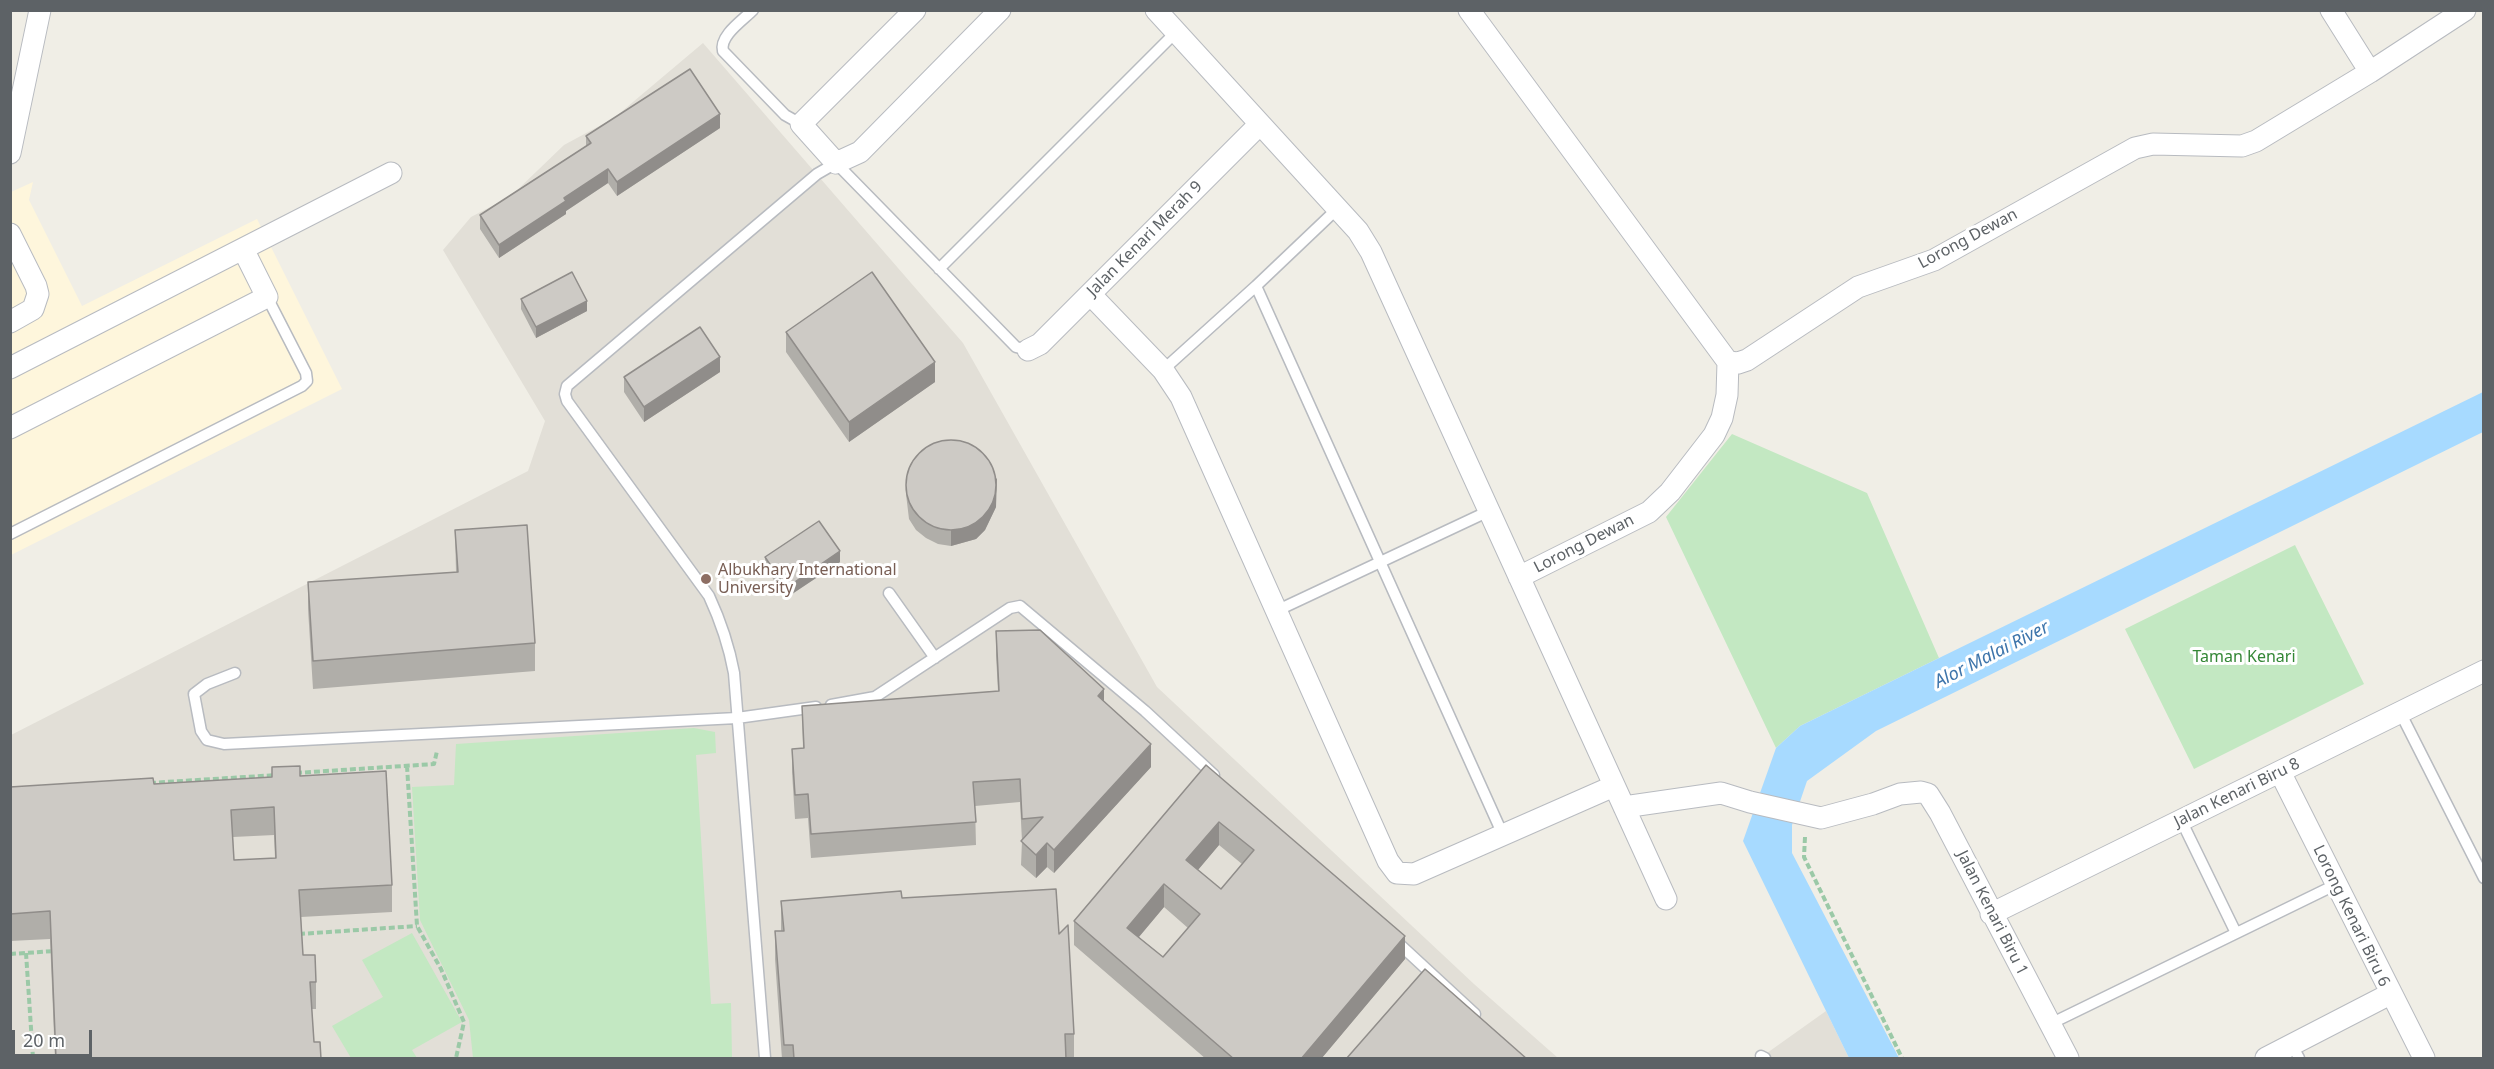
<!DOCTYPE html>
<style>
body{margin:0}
#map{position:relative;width:2494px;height:1069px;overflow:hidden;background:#f0eee6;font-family:"Noto Sans",sans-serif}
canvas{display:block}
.frame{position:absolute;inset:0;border:12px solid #5d6266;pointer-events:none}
.scale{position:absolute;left:12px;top:1030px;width:80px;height:27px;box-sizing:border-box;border:3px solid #5d6266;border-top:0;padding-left:8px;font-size:18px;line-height:21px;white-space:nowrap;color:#5d6266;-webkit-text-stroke:4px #fff;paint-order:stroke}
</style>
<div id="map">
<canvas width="2494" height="1069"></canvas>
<div class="frame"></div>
<div class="scale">20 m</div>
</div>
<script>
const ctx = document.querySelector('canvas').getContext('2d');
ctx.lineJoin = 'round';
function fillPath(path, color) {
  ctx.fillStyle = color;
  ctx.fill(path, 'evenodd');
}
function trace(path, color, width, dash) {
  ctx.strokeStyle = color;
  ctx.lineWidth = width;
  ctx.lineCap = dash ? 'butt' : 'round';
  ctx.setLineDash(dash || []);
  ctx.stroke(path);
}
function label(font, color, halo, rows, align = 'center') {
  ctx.font = font + ' "Noto Sans",sans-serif';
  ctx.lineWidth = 6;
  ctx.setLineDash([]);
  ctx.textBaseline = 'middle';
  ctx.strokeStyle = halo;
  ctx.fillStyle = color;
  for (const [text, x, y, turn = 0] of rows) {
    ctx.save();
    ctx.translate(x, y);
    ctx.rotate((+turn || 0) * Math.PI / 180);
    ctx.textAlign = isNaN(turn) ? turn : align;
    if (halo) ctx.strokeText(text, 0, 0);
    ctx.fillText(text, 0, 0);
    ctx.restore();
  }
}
fillPath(new Path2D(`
 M 33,182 L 29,200 L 82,306 L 257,219 L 342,389 L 11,555 L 11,192 Z`), '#fef6dc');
fillPath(new Path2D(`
 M 703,43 L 963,343 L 1157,687 L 1474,984 L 1558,1058 L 11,1058 L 11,735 L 528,471 L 545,421 L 443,250 L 471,217 L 511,196 L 564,145 L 614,118 Z
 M 1826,1011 L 1849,1058 L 1760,1058 Z`), '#e2dfd7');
fillPath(new Path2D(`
 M 1732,434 L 1867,493 L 1939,658 L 1800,726 L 1776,748 L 1666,517 Z
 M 2295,545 L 2364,684 L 2194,769 L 2125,629 Z
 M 694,728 L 715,732 L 716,753 L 696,755 L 711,1004 L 731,1003 L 732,1058 L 473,1058 L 469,1020 L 420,920 L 412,787 L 454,785 L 456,744 Z
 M 412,933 L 462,1022 L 412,1050 L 417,1058 L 351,1058 L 332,1026 L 383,997 L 362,960 Z`), '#c3e8c2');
fillPath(new Path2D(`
 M 2483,392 L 2483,432 L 1876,731 L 1807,781 L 1792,825 L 1792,853 L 1899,1058 L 1849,1058 L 1743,841 L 1776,748 L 1800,726 Z`), '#a7daff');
const service = new Path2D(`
 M 753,10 C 743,20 719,36 723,51 L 785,115 L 801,124
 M 939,269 L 1176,32
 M 1256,286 L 1503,835
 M 1163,370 L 1256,286 L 1337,209
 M 10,534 L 302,386 L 307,381 L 306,373 L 267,297
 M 889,593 L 935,658
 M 1276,611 L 1489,511
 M 235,673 L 207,684 L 194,694 L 201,731 L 207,740 L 224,744 L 737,718 L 816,707
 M 831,705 L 875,697 L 1010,608 L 1020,606 L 1145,711 L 1214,775
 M 2400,712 L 2484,878
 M 2181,820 L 2236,933
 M 1396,941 L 1475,1014
 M 2050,1024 L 2335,885
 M 2292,1045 L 2299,1058
 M 1761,1056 L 1765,1058
 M 765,1058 L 734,673 C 729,646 721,622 709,596 L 567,401 L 565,394 L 567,386 L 817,174 L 836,163 L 1016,347 L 1028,350`);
const minor = new Path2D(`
 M 915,10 L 801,124 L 836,163 L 860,152 L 1000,10
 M 1156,10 L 1358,231 L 1371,252 L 1666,899
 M 1469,10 L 1728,362
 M 2331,10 L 2370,72
 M 10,153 L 40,10
 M 10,234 L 36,286 L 38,294 L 33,309 L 10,322
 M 1090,294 L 1163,370 L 1181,397 L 1388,861 L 1397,873 L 1414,874 L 1614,786
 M 1028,350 L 1040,344 L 1260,124
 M 10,368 L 391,173
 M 10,428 L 267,297 L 243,249
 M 1519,577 L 1649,512 L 1670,492 L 1714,435 L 1722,418 L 1727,395 L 1728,362 L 1738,363 L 1747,360 L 1858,287 L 1934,260 L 2135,148 L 2153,144 L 2242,146 L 2256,141 L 2370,72 L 2465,10
 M 2280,772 L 2424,1058
 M 1624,807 L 1721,793 L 1750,802 L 1821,818 L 1873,804 L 1900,794 L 1921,792 L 1928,794 L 1940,813 L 2068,1058
 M 1991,914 L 2484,671
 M 2266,1058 L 2390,994`);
trace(service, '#b8bbc0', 13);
trace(minor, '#b8bbc0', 23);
trace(new Path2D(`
 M 407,766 L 417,926 L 441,969 L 464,1022 L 456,1058
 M 296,773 L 434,764 L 437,751
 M 150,783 L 277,775
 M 1805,837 L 1804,857 L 1902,1058
 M 299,934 L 417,926
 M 26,953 L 33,1058
 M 10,954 L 55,951`), '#9bc9a7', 4, [6, 3]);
trace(service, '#fff', 10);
trace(minor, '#fff', 21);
fillPath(new Path2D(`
 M 720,128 L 617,196 L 608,183 L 566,211 L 566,214 L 499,258 L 480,229 L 480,215 L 586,146 L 586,136 Z
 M 521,299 L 587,311 L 536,338 L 521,309 Z
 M 786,332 L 935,382 L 849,442 L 786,352 Z
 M 720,372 L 644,422 L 624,392 L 624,377 Z
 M 906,478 L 996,507 L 985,530 L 976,539 L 951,546 L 938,544 L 926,538 L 916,530 L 909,519 L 906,494 Z
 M 455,530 L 535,643 L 535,671 L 313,689 L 308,609 L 308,582 L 456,572 Z
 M 765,557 L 840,562 L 786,598 L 765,567 Z
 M 996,631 L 1104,701 L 1151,767 L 1054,873 L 1047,867 L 1036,878 L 1021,865 L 1022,841 L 1020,802 L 975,806 L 976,845 L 811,858 L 808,818 L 795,819 L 792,772 L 792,749 L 803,748 L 802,706 L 998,691 L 996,655 Z
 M 1206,765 L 1405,959 L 1321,1059 L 1206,1059 L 1074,945 L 1074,921 ZM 1219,845 L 1242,864 L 1221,889 L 1198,870 ZM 1164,907 L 1188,928 L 1163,957 L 1139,937 Z
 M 272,767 L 300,776 L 392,885 L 392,912 L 301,917 L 303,955 L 316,982 L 316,1009 L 312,1009 L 314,1042 L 321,1059 L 55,1059 L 50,939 L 10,941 L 10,787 L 154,784 L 272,777 ZM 274,835 L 275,858 L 234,860 L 233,837 Z
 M 902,898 L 1059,934 L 1074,1034 L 1074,1059 L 782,1059 L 775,959 L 775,931 L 781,931 L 781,901 Z`), '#b0aea9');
fillPath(new Path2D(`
 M 720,114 L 720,128 L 617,196 L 617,182 Z
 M 608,169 L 608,183 L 566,211 L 566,214 L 499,258 L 499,245 L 564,198 Z
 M 587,301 L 587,311 L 536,338 L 536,327 Z
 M 720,357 L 720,372 L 644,422 L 644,407 Z
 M 935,362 L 935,382 L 849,442 L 849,422 Z
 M 997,478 L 996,507 L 985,530 L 976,539 L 951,546 L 951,530 Z
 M 840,551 L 840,562 L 786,598 L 786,588 Z
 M 1104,689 L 1104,712 L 1098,696 Z
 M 1151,744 L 1151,767 L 1054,873 L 1054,850 Z
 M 1219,822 L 1219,845 L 1186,884 L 1186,860 Z
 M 1047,843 L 1047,867 L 1036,878 L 1036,855 Z
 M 1164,884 L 1164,907 L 1127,951 L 1127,928 Z
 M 1405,936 L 1405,959 L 1321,1059 L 1301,1059 Z`), '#908d8a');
const building = new Path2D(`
 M 690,69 L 720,114 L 617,182 L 608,169 L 564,198 L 566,201 L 499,245 L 480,215 L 591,143 L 586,136 Z
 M 572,272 L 587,301 L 536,327 L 521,299 Z
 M 872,272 L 935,362 L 849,422 L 786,332 Z
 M 700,327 L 720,357 L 644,407 L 624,377 Z
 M906 485a45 45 0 1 1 90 0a45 45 0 1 1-90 0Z
 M 819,521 L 840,551 L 786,588 L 765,557 Z
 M 527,525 L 535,643 L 313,661 L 308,582 L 458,572 L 455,530 Z
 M 1040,630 L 1104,689 L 1098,696 L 1151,744 L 1054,850 L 1047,843 L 1036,855 L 1021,841 L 1043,817 L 1022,819 L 1020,779 L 973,782 L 976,822 L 811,834 L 808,794 L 795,795 L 792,749 L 804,748 L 802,706 L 999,691 L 996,631 Z
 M 1206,765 L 1405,936 L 1301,1059 L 1234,1059 L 1074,921 ZM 1219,822 L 1254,850 L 1221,889 L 1186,860 ZM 1164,884 L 1200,914 L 1163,957 L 1127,928 Z
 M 300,766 L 300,776 L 386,771 L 392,885 L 299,890 L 303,955 L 315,955 L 316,982 L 310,982 L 314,1042 L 320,1042 L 321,1059 L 56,1059 L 50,911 L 10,914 L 10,787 L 153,778 L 154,784 L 272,777 L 272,767 ZM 274,807 L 276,858 L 234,860 L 231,810 Z
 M 1056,889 L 1059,934 L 1068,925 L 1074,1034 L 1065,1034 L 1066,1059 L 794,1059 L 793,1045 L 784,1045 L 775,931 L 784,931 L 781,901 L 901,891 L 902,898 Z
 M 1425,969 L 1527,1059 L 1346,1059 Z`);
fillPath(building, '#cdcac5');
trace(building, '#908d8a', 1.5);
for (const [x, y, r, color] of [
 [706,579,6,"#8d6e63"]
]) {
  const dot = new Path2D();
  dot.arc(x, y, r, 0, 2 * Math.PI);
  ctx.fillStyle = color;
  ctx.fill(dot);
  trace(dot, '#fff', 2);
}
label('16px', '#5d6266', '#fff', [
 ["Jalan Kenari Merah 9",1145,239,-45],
 ["Lorong Dewan",1968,239,-28],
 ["Lorong Dewan",1584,544,-27],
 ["Jalan Kenari Biru 8",2237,793,-26],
 ["Jalan Kenari Biru 1",1992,913,63],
 ["Lorong Kenari Biru 6",2351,916,64]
]);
label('16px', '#785e54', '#fff', [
 ["Albukhary International",718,570],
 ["University",718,588]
], 'left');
label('16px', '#348736', '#fff', [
 ["Taman Kenari",2244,657]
]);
label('italic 18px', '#3e75ab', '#fff', [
 ["Alor Malai River",1992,655,-27]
]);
</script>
